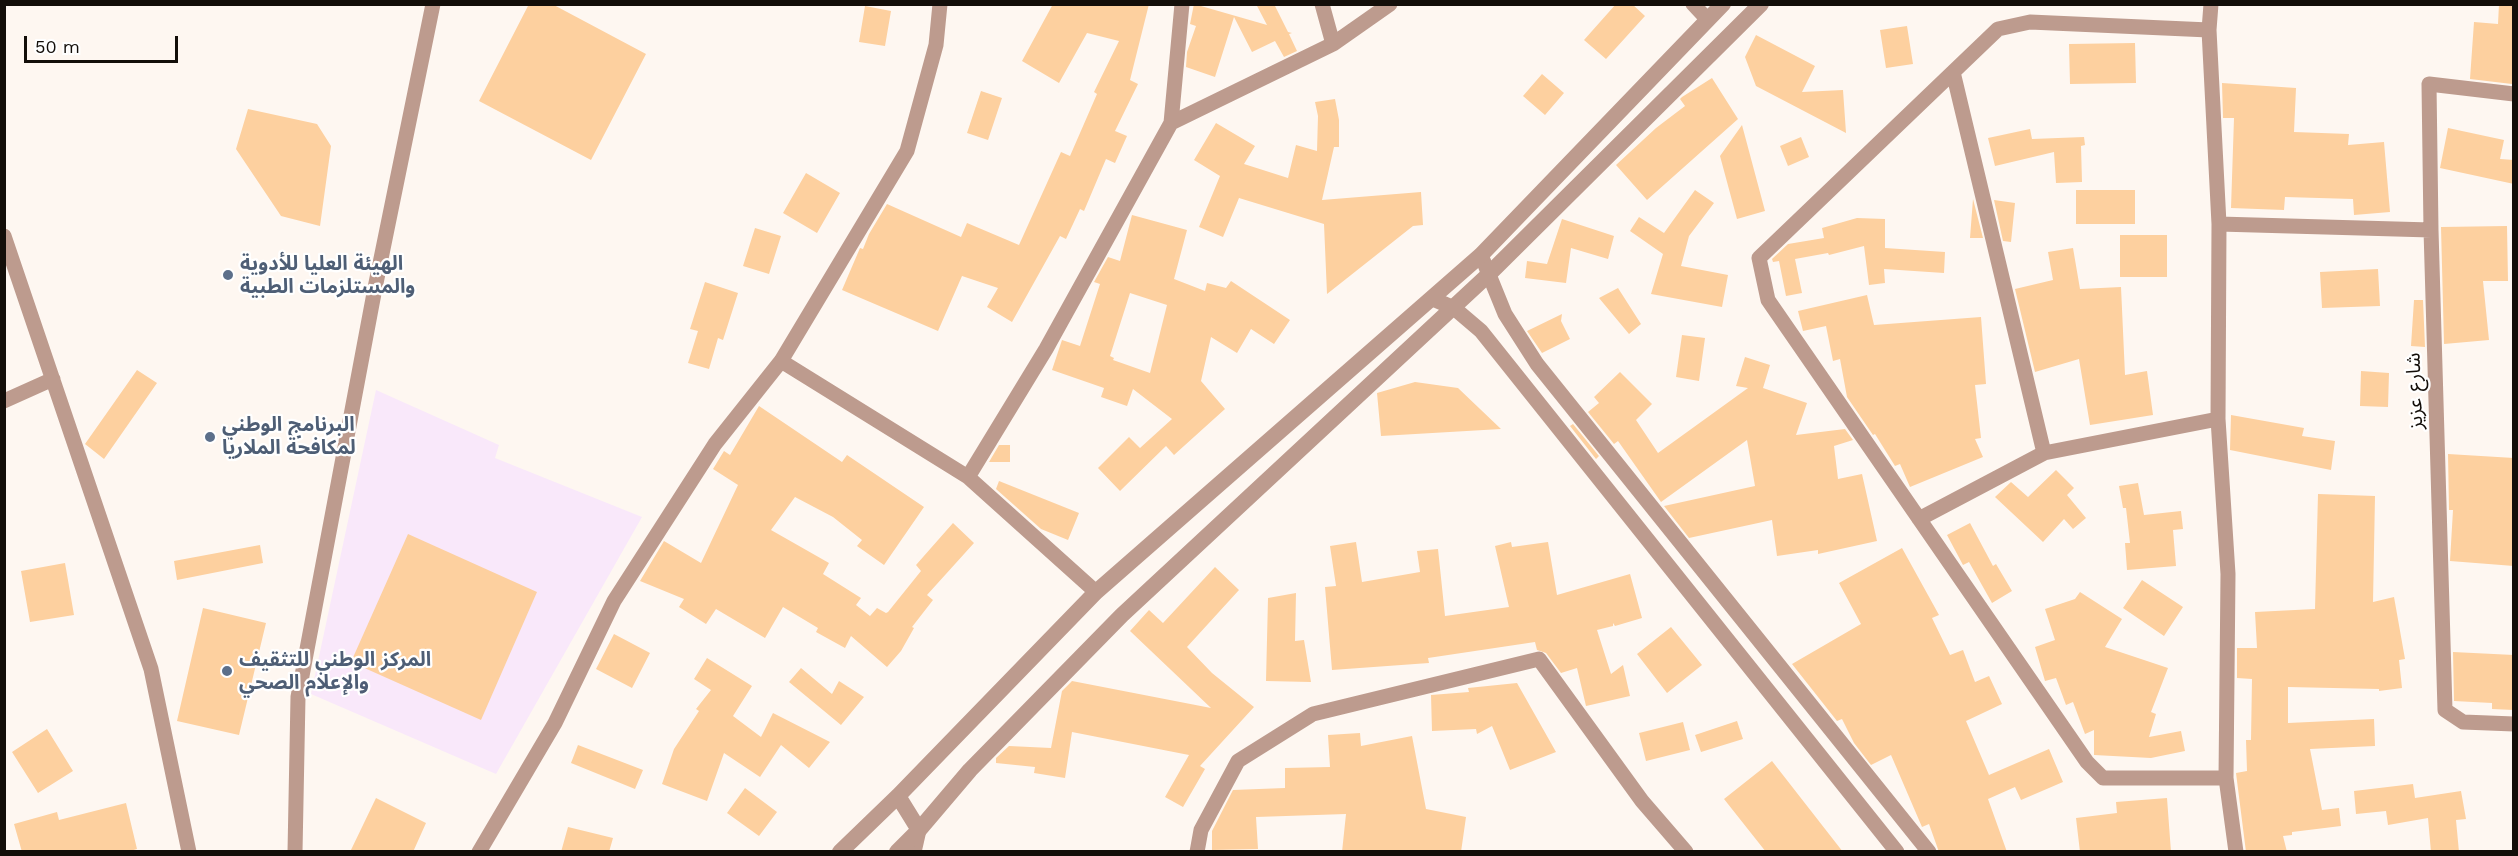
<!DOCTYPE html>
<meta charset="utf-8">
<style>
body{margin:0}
#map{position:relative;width:2518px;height:856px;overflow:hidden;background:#fef7f1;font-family:"Work Sans",sans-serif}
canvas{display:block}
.frame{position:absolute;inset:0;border:6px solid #130e09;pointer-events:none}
.scale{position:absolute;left:24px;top:36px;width:154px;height:27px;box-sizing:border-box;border:3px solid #130e09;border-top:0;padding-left:8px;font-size:18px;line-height:21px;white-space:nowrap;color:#130e09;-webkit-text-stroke:4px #fff;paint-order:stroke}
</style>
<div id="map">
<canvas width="2518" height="856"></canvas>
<div class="frame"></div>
<div class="scale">50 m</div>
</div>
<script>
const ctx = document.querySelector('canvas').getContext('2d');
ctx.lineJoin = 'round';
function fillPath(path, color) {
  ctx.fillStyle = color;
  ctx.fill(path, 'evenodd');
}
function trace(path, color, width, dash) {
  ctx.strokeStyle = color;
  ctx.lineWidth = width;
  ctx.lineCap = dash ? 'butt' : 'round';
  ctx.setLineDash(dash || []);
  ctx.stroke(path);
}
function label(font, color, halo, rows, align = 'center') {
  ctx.font = font + ' "Work Sans","Noto Sans Arabic",sans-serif';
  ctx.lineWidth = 4.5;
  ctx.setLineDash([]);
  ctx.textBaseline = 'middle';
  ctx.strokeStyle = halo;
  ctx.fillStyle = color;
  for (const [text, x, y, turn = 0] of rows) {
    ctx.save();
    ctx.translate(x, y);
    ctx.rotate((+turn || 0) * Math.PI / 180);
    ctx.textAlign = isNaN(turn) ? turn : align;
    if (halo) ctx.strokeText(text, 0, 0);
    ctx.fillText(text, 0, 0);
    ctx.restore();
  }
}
fillPath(new Path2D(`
 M 376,390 L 499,445 L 495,458 L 642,517 L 496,774 L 311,694 Z`), '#f9e8fa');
fillPath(new Path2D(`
 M 529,4 L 552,4 L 646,54 L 591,160 L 479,101 Z
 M 1053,4 L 1149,4 L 1130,80 L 1138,84 L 1115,131 L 1127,136 L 1115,163 L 1106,159 L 1084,211 L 1080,209 L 1066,239 L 1060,236 L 1012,322 L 987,307 L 998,288 L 962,276 L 938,331 L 842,290 L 860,248 L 863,249 L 869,234 L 887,204 L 961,237 L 967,223 L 1019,245 L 1061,152 L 1070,156 L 1097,94 L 1094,92 L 1119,41 L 1087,33 L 1059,83 L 1022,61 Z
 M 1194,4 L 1267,25 L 1256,4 L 1274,4 L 1288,32 L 1292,33 L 1289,34 L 1297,51 L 1284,57 L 1275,41 L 1252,52 L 1234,17 L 1215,77 L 1186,67 L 1187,52 L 1196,26 L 1190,24 Z
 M 1616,4 L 1632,4 L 1645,16 L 1606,59 L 1584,40 Z
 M 2499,4 L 2514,4 L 2512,84 L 2470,79 L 2474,22 L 2498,24 Z
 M 865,6 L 891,11 L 885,46 L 859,42 Z
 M 1907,26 L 1913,64 L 1886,68 L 1880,30 Z
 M 1756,35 L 1815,66 L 1802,92 L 1843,90 L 1846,133 L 1756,86 L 1745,57 Z
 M 2135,43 L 2136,83 L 2070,84 L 2069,44 Z
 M 1542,74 L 1564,93 L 1545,115 L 1523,96 Z
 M 1712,78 L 1738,119 L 1647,200 L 1616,165 L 1656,128 L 1685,106 L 1680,99 L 1682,97 Z
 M 2222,83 L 2296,88 L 2294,132 L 2349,134 L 2348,145 L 2384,142 L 2390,212 L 2354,215 L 2353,199 L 2285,197 L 2284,210 L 2231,208 L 2234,118 L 2223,118 Z
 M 981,91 L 1002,98 L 988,140 L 967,133 Z
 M 1335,99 L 1339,120 L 1339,147 L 1334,147 L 1322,200 L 1421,192 L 1423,225 L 1413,226 L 1327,294 L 1324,224 L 1239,198 L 1223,237 L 1199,227 L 1220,176 L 1194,160 L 1216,123 L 1255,146 L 1244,164 L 1288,178 L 1296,145 L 1317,151 L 1318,116 L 1315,102 Z
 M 248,109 L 317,124 L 331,146 L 320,226 L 281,216 L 236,149 Z
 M 1742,125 L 1765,211 L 1737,219 L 1720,156 Z
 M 2448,128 L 2504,140 L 2500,159 L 2514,160 L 2514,184 L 2440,168 Z
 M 2030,129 L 2032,139 L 2084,137 L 2085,145 L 2081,146 L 2082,182 L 2056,183 L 2054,152 L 1995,166 L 1988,138 Z
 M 1801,137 L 1809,157 L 1788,166 L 1780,146 Z
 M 806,173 L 840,193 L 817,233 L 783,213 Z
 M 1695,190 L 1714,203 L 1689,236 L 1681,266 L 1728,275 L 1722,307 L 1651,294 L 1663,254 L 1630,231 L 1639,217 L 1664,233 Z
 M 2076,190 L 2135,190 L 2135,224 L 2076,224 Z
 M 1973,199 L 1983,238 L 1970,238 Z
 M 1994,200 L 2015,203 L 2011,242 L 2003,241 Z
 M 1132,215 L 1187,230 L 1174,279 L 1205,291 L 1207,283 L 1226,288 L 1231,281 L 1290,320 L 1274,344 L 1251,329 L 1237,353 L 1211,337 L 1201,381 L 1225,409 L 1174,455 L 1166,446 L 1120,491 L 1098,468 L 1129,437 L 1140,448 L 1172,419 L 1133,389 L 1127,406 L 1101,397 L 1104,388 L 1052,370 L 1062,340 L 1080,346 L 1100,284 L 1094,282 L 1108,257 L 1120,261 ZM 1130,293 L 1167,305 L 1150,373 L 1113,360 L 1114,358 L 1110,356 Z
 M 1857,218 L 1885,219 L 1885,248 L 1945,252 L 1944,273 L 1884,269 L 1885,283 L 1869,285 L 1864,246 L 1829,255 L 1828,253 L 1795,259 L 1802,293 L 1786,296 L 1779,261 L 1773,262 L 1772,259 L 1788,244 L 1824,238 L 1822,228 Z
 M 1562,219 L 1614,236 L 1608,259 L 1571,248 L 1566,283 L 1525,278 L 1527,261 L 1547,264 Z
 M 2507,226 L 2508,281 L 2483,281 L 2489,340 L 2444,344 L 2441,227 Z
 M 755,228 L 781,236 L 769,274 L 743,266 Z
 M 2120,235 L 2167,235 L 2167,277 L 2120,277 Z
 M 2073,248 L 2080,289 L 2121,287 L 2125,375 L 2147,371 L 2153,415 L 2090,425 L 2079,359 L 2035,372 L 2015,289 L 2053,280 L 2048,252 Z
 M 2378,269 L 2380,306 L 2322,308 L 2320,272 Z
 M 705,282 L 738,293 L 723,340 L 718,338 L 709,369 L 688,363 L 698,331 L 690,329 Z
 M 1618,288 L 1641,324 L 1629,334 L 1599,298 Z
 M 1867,295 L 1874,325 L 1981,317 L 1986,384 L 1975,385 L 1981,438 L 1975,439 L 1983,457 L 1910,487 L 1900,464 L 1895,466 L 1875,434 L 1873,435 L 1847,397 L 1840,359 L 1833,361 L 1826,326 L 1803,331 L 1798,311 Z
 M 2414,300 L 2423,300 L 2425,347 L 2411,346 Z
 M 1562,314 L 1561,321 L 1570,339 L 1542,353 L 1527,331 Z
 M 1682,335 L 1705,338 L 1699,381 L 1676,377 Z
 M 1745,357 L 1770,365 L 1763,388 L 1807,403 L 1796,435 L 1845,429 L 1853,440 L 1834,446 L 1838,479 L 1862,474 L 1877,541 L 1818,554 L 1818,550 L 1777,556 L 1772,520 L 1689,538 L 1664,506 L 1755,486 L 1747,440 L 1661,502 L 1618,441 L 1614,444 L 1588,412 L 1599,403 L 1594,397 L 1620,372 L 1652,404 L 1636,420 L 1658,453 L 1748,388 L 1736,386 Z
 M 137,370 L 157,383 L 104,459 L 85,444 Z
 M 2361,371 L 2389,373 L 2388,407 L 2360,406 Z
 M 1415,382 L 1458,388 L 1501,429 L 1381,436 L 1377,393 Z
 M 759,406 L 842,462 L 847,455 L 924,507 L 884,565 L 857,546 L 862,540 L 833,517 L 795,497 L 771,530 L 829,563 L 823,574 L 861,598 L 856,605 L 870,616 L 877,608 L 886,613 L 888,612 L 921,571 L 916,565 L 953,523 L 974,543 L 927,595 L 933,600 L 912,627 L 914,628 L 901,651 L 887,667 L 851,636 L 845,648 L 816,632 L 818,628 L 783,607 L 765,638 L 716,609 L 706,624 L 679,607 L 684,599 L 640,581 L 664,541 L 701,563 L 738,485 L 713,469 L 724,451 L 730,455 Z
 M 2231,415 L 2304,428 L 2302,436 L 2335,441 L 2331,470 L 2230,450 Z
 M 1573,424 L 1599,456 L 1596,459 L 1570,426 Z
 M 999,445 L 1010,445 L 1010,462 L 989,462 Z
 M 2448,454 L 2514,458 L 2514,566 L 2450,561 L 2453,510 L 2449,510 Z
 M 2056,470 L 2074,488 L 2067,495 L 2086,518 L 2073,529 L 2064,519 L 2043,542 L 1995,497 L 2011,482 L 2028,497 Z
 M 999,481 L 1079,513 L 1068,540 L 1041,529 L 996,489 Z
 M 2138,483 L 2144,515 L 2181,511 L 2183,529 L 2173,530 L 2176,566 L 2127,570 L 2125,543 L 2130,543 L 2126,508 L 2123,508 L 2119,486 Z
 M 2318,494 L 2375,496 L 2373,602 L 2394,597 L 2405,659 L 2399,660 L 2402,688 L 2379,691 L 2379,689 L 2288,687 L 2288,723 L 2374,719 L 2375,746 L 2310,749 L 2322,810 L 2339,808 L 2341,826 L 2292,832 L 2292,835 L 2283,836 L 2287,852 L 2246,852 L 2236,773 L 2247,771 L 2246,740 L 2251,740 L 2252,679 L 2237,678 L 2237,648 L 2257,648 L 2255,612 L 2315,609 Z
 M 1970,523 L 1993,566 L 1996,564 L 2012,591 L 1992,603 L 1969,562 L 1963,565 L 1947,535 Z
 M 408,534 L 537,592 L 481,720 L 351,662 Z
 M 1356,542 L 1362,582 L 1420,572 L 1417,551 L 1438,549 L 1445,616 L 1509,607 L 1495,546 L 1511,542 L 1512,547 L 1548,542 L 1557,595 L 1630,574 L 1642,618 L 1615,626 L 1613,623 L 1613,626 L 1597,630 L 1611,674 L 1623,665 L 1630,696 L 1586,706 L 1577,668 L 1561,673 L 1546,653 L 1537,650 L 1535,642 L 1428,658 L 1429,663 L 1332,670 L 1325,587 L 1336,586 L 1330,546 Z
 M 260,545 L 263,563 L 177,580 L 174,561 Z
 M 1902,548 L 1939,615 L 1932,618 L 1950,655 L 1963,650 L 1975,682 L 1989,676 L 2002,704 L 1966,721 L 1989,775 L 2049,749 L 2063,782 L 2021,800 L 2015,787 L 1988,799 L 2007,852 L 1939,852 L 1929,824 L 1922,827 L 1891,755 L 1871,765 L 1854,743 L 1842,719 L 1837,721 L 1792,664 L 1861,624 L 1839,583 Z
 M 65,563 L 74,615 L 30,622 L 21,571 Z
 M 1215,567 L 1239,590 L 1187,647 L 1212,673 L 1254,707 L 1200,766 L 1205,769 L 1183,807 L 1165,797 L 1189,755 L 1072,732 L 1065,778 L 1034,773 L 1035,767 L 996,763 L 996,758 L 1009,746 L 1051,748 L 1062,691 L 1072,681 L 1211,708 L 1130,631 L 1149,610 L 1163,623 Z
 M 2142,580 L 2183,607 L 2164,636 L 2123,608 Z
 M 2080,592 L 2122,619 L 2105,647 L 2168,668 L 2151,712 L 2156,714 L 2149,737 L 2181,731 L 2185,751 L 2151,758 L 2094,755 L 2094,730 L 2085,734 L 2073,702 L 2066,705 L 2056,678 L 2045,681 L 2035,647 L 2055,640 L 2045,609 L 2075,599 Z
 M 1296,593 L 1295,641 L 1304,640 L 1311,682 L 1266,681 L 1268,598 Z
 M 203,608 L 266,623 L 239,735 L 177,721 Z
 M 1671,627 L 1702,665 L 1667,693 L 1637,654 Z
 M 614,634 L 650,653 L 632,688 L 596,669 Z
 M 2453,652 L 2514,655 L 2514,710 L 2492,709 L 2492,703 L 2454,701 Z
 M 707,658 L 752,686 L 733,716 L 761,737 L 773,713 L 830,742 L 809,768 L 781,745 L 760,777 L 724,753 L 707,801 L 662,784 L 674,749 L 699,711 L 696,709 L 711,690 L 694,679 Z
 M 801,668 L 832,694 L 839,681 L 864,697 L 841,725 L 789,682 Z
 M 1517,683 L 1556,752 L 1510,770 L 1492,726 L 1477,734 L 1476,729 L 1432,731 L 1431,695 L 1469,692 L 1468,688 Z
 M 1737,721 L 1743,739 L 1701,752 L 1695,735 Z
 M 1683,722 L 1690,750 L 1646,761 L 1639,733 Z
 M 47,729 L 73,771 L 38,793 L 12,752 Z
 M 1360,733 L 1361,746 L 1412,736 L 1426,809 L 1466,817 L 1461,852 L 1342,852 L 1346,814 L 1256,817 L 1258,849 L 1212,850 L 1212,831 L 1233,790 L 1285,788 L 1285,768 L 1330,767 L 1328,735 Z
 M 578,745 L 643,770 L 635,789 L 571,763 Z
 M 1772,761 L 1843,852 L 1766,852 L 1724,799 Z
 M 2413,784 L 2415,798 L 2461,791 L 2466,819 L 2456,820 L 2459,852 L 2431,852 L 2428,818 L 2388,825 L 2386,811 L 2356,814 L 2354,791 Z
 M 745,788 L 777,812 L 759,836 L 727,813 Z
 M 376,798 L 426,823 L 413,852 L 350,852 Z
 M 2167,798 L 2171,852 L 2080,852 L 2076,818 L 2117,813 L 2116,802 Z
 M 126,803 L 137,849 L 127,852 L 22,852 L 14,824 L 57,812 L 59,820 Z
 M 568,827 L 613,838 L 609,852 L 561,852 Z`), '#fdd09f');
trace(new Path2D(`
 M 1322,4 L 1333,44
 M 1693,4 L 1707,19
 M 2211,4 L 2209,30 L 2219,224 L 2218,419 L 2228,574 L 2226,778 L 2236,852
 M 2209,30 L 2030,22 L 1998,29 L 1759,258 L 1768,300 L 2087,762 L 2103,778 L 2226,778
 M 1953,72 L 2044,453
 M 2514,94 L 2429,84 L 2431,230 L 2445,710 L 2463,722 L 2514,724
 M 1171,123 L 1333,44 L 1390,4
 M 2219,224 L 2431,230
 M 4,236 L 151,669 L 189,852
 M 1481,255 L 1505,314 L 1537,364 L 1929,852
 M 1433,299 L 1454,308 L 1481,331 L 1897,852
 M 781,361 L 968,477 L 1096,592
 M 4,401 L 53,379
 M 968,477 L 1046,349 L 1171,123 L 1182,4
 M 1919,519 L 2044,453 L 2218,419
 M 295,852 L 298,697 L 375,288 L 433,4
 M 479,852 L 555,723 L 614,601 L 715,444 L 781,361 L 907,151 L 936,45 L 940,4
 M 914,852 L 919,830
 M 1197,852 L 1201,830 L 1238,761 L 1313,714 L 1539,659 L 1642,801 L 1686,852`), '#bd9b8e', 15);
trace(new Path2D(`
 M 898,796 L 919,830
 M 840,852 L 898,796 L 1096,592 L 1481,255 L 1723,4
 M 897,852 L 919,830 L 970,770 L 1122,615 L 1488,275 L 1761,4`), '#bd9b8e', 16);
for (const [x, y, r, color] of [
 [228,275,6,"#5c6f8a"],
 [210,437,6,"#5c6f8a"],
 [227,671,6,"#5c6f8a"]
]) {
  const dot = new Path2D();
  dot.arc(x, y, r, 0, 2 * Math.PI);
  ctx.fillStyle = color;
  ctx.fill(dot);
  trace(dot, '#fff', 2);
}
label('bold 20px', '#4e5e75', '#fff', [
 ["الهيئة العليا للأدوية",240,264],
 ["والمستلزمات الطبية",240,287],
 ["البرنامج الوطني",222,425],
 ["لمكافحة الملاريا",222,448],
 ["المركز الوطني للتثقيف",239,660],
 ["والإعلام الصحي",239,683]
], 'left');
label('20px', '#130e09', '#fff', [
 ["شارع عزيز",2415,391,-92]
]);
</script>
